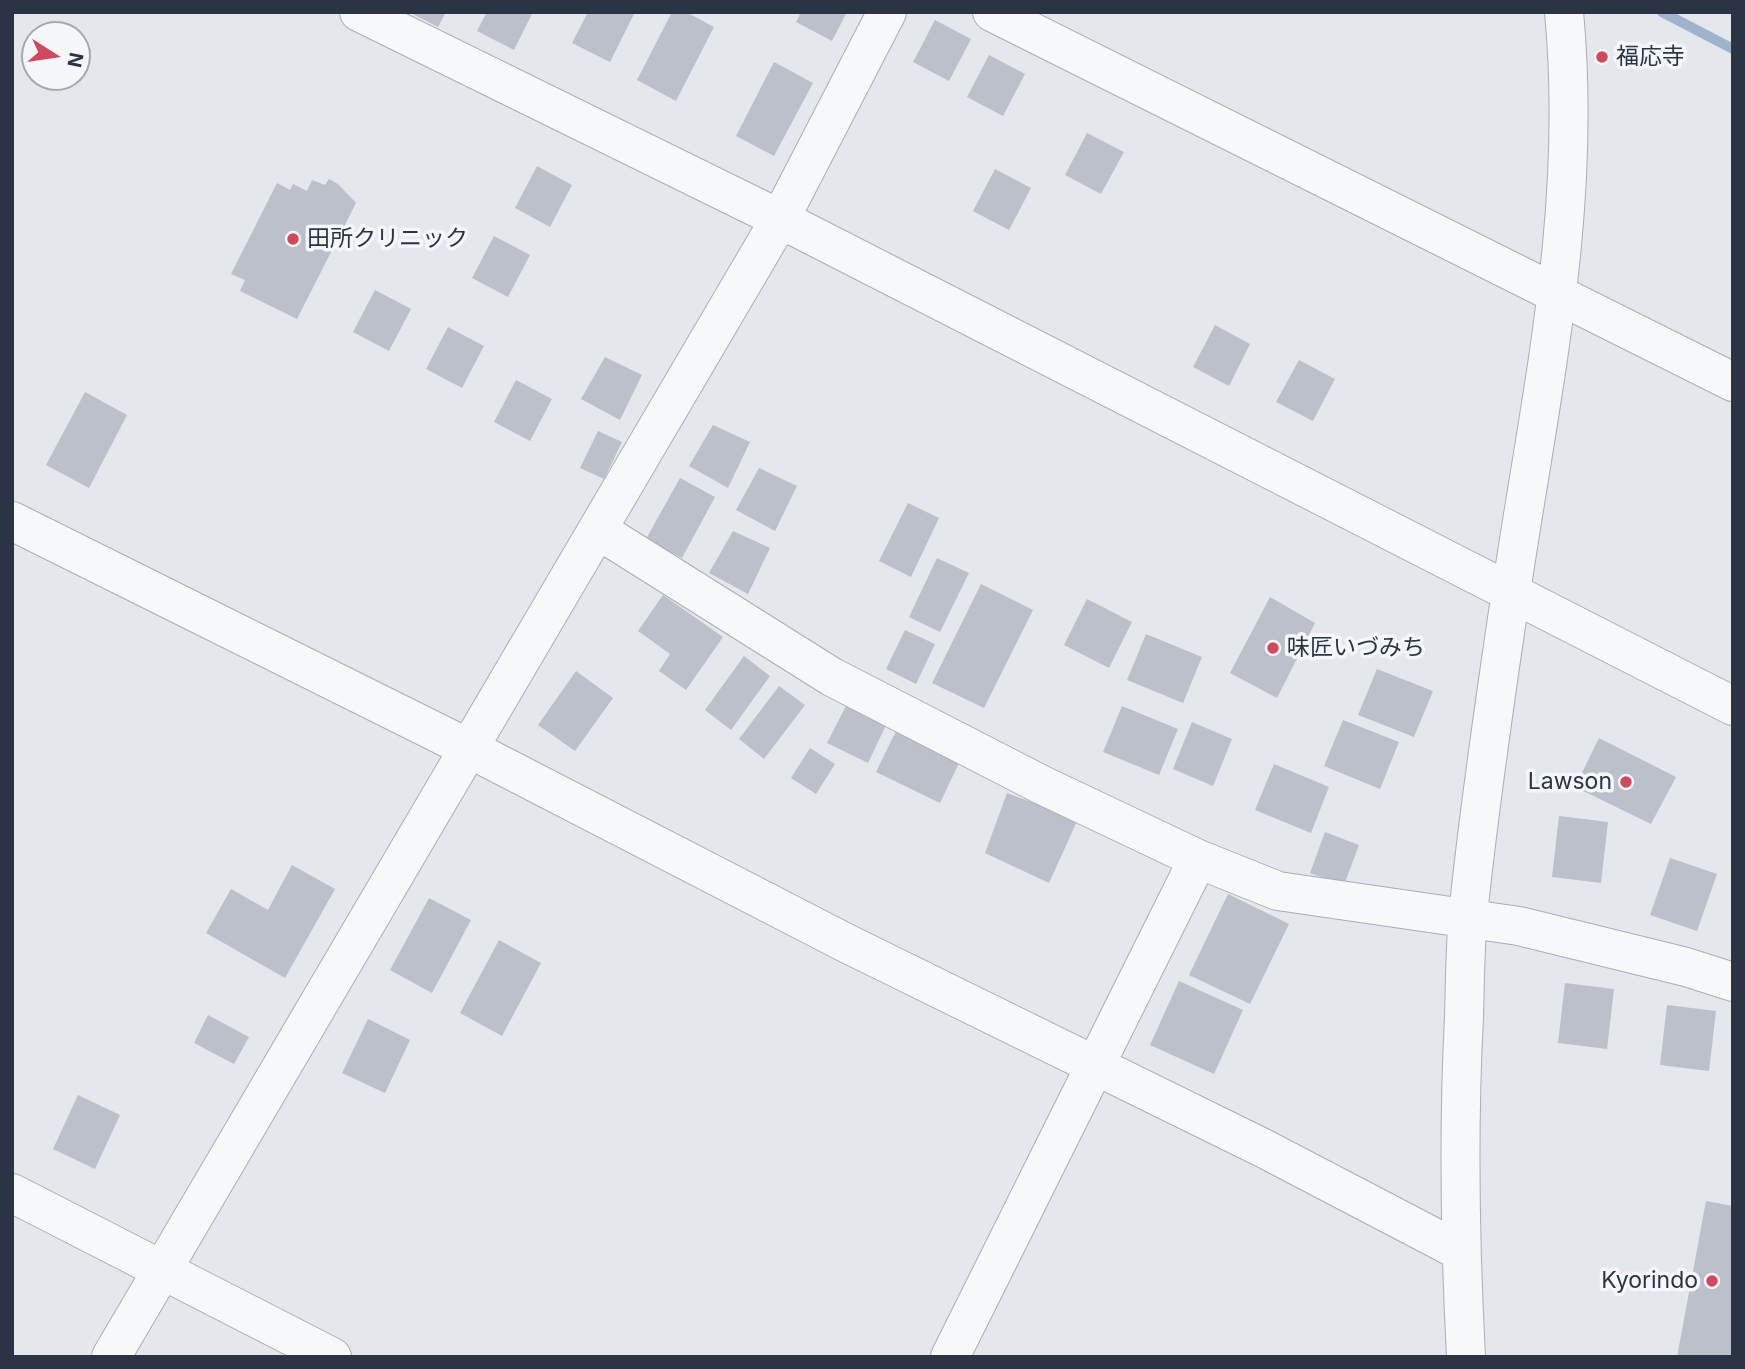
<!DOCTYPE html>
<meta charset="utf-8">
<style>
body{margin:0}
#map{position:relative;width:1745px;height:1369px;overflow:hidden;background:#e4e7ec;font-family:Inter,sans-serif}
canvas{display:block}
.frame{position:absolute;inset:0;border:14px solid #2b3445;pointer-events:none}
.north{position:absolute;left:21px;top:21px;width:70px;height:70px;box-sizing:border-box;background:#f4f6f9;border:2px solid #a4a8b1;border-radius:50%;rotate:102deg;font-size:19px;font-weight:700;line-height:28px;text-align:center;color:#2b3445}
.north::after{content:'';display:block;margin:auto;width:24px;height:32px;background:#d1495b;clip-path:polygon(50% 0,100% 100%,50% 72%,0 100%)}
</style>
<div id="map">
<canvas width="1745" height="1369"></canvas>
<div class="frame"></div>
<div class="north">N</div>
</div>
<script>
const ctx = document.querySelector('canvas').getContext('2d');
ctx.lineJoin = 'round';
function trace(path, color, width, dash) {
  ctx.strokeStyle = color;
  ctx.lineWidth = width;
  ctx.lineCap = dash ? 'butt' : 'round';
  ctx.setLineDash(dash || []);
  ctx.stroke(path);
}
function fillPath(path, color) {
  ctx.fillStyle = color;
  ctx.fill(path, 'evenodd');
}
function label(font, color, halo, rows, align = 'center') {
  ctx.font = font + ' Inter,"Noto Sans JP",sans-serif';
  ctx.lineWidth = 7;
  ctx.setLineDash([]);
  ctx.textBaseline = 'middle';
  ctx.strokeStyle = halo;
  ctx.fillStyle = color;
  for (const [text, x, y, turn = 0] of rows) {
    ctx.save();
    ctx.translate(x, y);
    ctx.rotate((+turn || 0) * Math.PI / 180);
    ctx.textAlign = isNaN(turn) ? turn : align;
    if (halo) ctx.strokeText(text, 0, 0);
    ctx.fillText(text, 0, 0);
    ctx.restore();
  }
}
trace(new Path2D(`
 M 1662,12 L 1733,49`), '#9fb4cc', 10);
fillPath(new Path2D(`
 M 409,12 L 446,12 L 438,27 Z
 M 487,12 L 533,12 L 514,50 L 477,31 Z
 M 588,12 L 635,12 L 610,62 L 572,43 Z
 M 672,12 L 686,12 L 714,27 L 676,101 L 637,80 Z
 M 801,12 L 847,12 L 832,41 L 796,22 Z
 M 935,20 L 971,39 L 949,81 L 913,62 Z
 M 989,55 L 1025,74 L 1003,116 L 967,97 Z
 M 774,62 L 813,83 L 774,156 L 736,136 Z
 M 1087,133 L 1124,152 L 1101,194 L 1065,175 Z
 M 537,166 L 572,185 L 550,227 L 515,208 Z
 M 995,169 L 1031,188 L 1009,230 L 973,211 Z
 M 329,179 L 338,184 L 356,203 L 297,319 L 240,291 L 245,280 L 231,274 L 277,183 L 290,190 L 293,184 L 307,191 L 312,180 L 325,185 Z
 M 494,236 L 530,255 L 508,297 L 472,278 Z
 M 375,290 L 411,309 L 389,351 L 353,332 Z
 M 1215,325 L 1250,344 L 1229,386 L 1193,367 Z
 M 448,327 L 484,346 L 462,388 L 426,369 Z
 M 605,357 L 642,375 L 620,420 L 581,399 Z
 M 1299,360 L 1335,379 L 1313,421 L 1276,402 Z
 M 516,380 L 552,399 L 530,441 L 494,422 Z
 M 85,392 L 127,415 L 89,488 L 46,465 Z
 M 713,425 L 750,442 L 728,488 L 689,466 Z
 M 598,431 L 622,442 L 604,479 L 580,468 Z
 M 759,468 L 797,486 L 775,531 L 736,510 Z
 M 680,478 L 715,497 L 682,558 L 646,539 Z
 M 908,503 L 939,518 L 911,577 L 879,561 Z
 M 733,531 L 770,548 L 748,594 L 709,573 Z
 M 937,558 L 969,573 L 940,632 L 909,617 Z
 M 981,584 L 1033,610 L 984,708 L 932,683 Z
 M 663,595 L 723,637 L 686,690 L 659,671 L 670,654 L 638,631 Z
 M 1270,597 L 1315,623 L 1277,698 L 1230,673 Z
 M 1087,599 L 1132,622 L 1109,668 L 1064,645 Z
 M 905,630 L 935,644 L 916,684 L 886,669 Z
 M 1146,634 L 1202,657 L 1183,703 L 1127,680 Z
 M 744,656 L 770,676 L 731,730 L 705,710 Z
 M 1377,669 L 1433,691 L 1414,737 L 1358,715 Z
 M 576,671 L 613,698 L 575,751 L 538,725 Z
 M 779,686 L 805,705 L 764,759 L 739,739 Z
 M 848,702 L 888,721 L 868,763 L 827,743 Z
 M 1122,706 L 1178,729 L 1159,775 L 1103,752 Z
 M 1343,720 L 1399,742 L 1380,789 L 1324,766 Z
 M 1192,722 L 1232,739 L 1213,786 L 1173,769 Z
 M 896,731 L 960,761 L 940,803 L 876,772 Z
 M 1599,738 L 1676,777 L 1651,824 L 1575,787 Z
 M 810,748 L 835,764 L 816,794 L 791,778 Z
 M 1274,764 L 1329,787 L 1311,833 L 1255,810 Z
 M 1007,793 L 1078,819 L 1049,883 L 985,853 Z
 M 1559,816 L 1608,822 L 1601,883 L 1552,877 Z
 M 1325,832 L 1359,845 L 1344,885 L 1310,873 Z
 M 1670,858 L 1717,874 L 1697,931 L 1650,915 Z
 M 292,865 L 335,889 L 285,978 L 206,933 L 231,889 L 268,910 Z
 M 1228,894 L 1289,924 L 1250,1004 L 1189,975 Z
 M 429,898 L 471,920 L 432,993 L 390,970 Z
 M 499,940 L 541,963 L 502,1036 L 460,1013 Z
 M 1179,981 L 1243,1010 L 1214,1074 L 1150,1045 Z
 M 1565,983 L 1614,989 L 1607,1049 L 1558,1043 Z
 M 1667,1005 L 1716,1011 L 1709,1071 L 1660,1065 Z
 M 208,1015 L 249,1037 L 234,1064 L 194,1043 Z
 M 368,1019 L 410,1040 L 385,1093 L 342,1073 Z
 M 78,1095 L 120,1115 L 95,1169 L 53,1149 Z
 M 1706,1201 L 1733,1206 L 1733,1357 L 1677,1357 Z`), '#bbc0ca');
const minor = new Path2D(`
 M 359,12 L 780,219 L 1733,706
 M 992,12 L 1733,382
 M 12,521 L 470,749 L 846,943 L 1263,1148 L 1460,1251
 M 598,530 L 832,677 L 1042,785 L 1198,859 L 1278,891 L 1519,926 L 1686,967 L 1733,982
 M 12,1193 L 332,1357
 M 111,1357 L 780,219 L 887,12
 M 950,1357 L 1198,859
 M 1466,1357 C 1460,1243 1458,1131 1464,1017 C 1465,983 1465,949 1468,915 C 1479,808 1495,699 1511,592 C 1540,396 1583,212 1564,12`);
trace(minor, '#a9aeb7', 40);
trace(minor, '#f7f8fa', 38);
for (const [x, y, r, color] of [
 [1602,57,7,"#d1495b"],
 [293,239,7,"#d1495b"],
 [1273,648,7,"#d1495b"],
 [1626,782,7,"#d1495b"],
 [1712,1281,7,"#d1495b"]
]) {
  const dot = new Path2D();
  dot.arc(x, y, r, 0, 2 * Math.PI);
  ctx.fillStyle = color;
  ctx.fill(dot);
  trace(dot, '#f4f6f9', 2.5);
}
label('23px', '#2b3445', '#f4f6f9', [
 ["福応寺",1616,57],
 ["田所クリニック",307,239],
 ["味匠いづみち",1287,648],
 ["Lawson",1612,782,"right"],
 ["Kyorindo",1698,1281,"right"]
], 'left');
</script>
